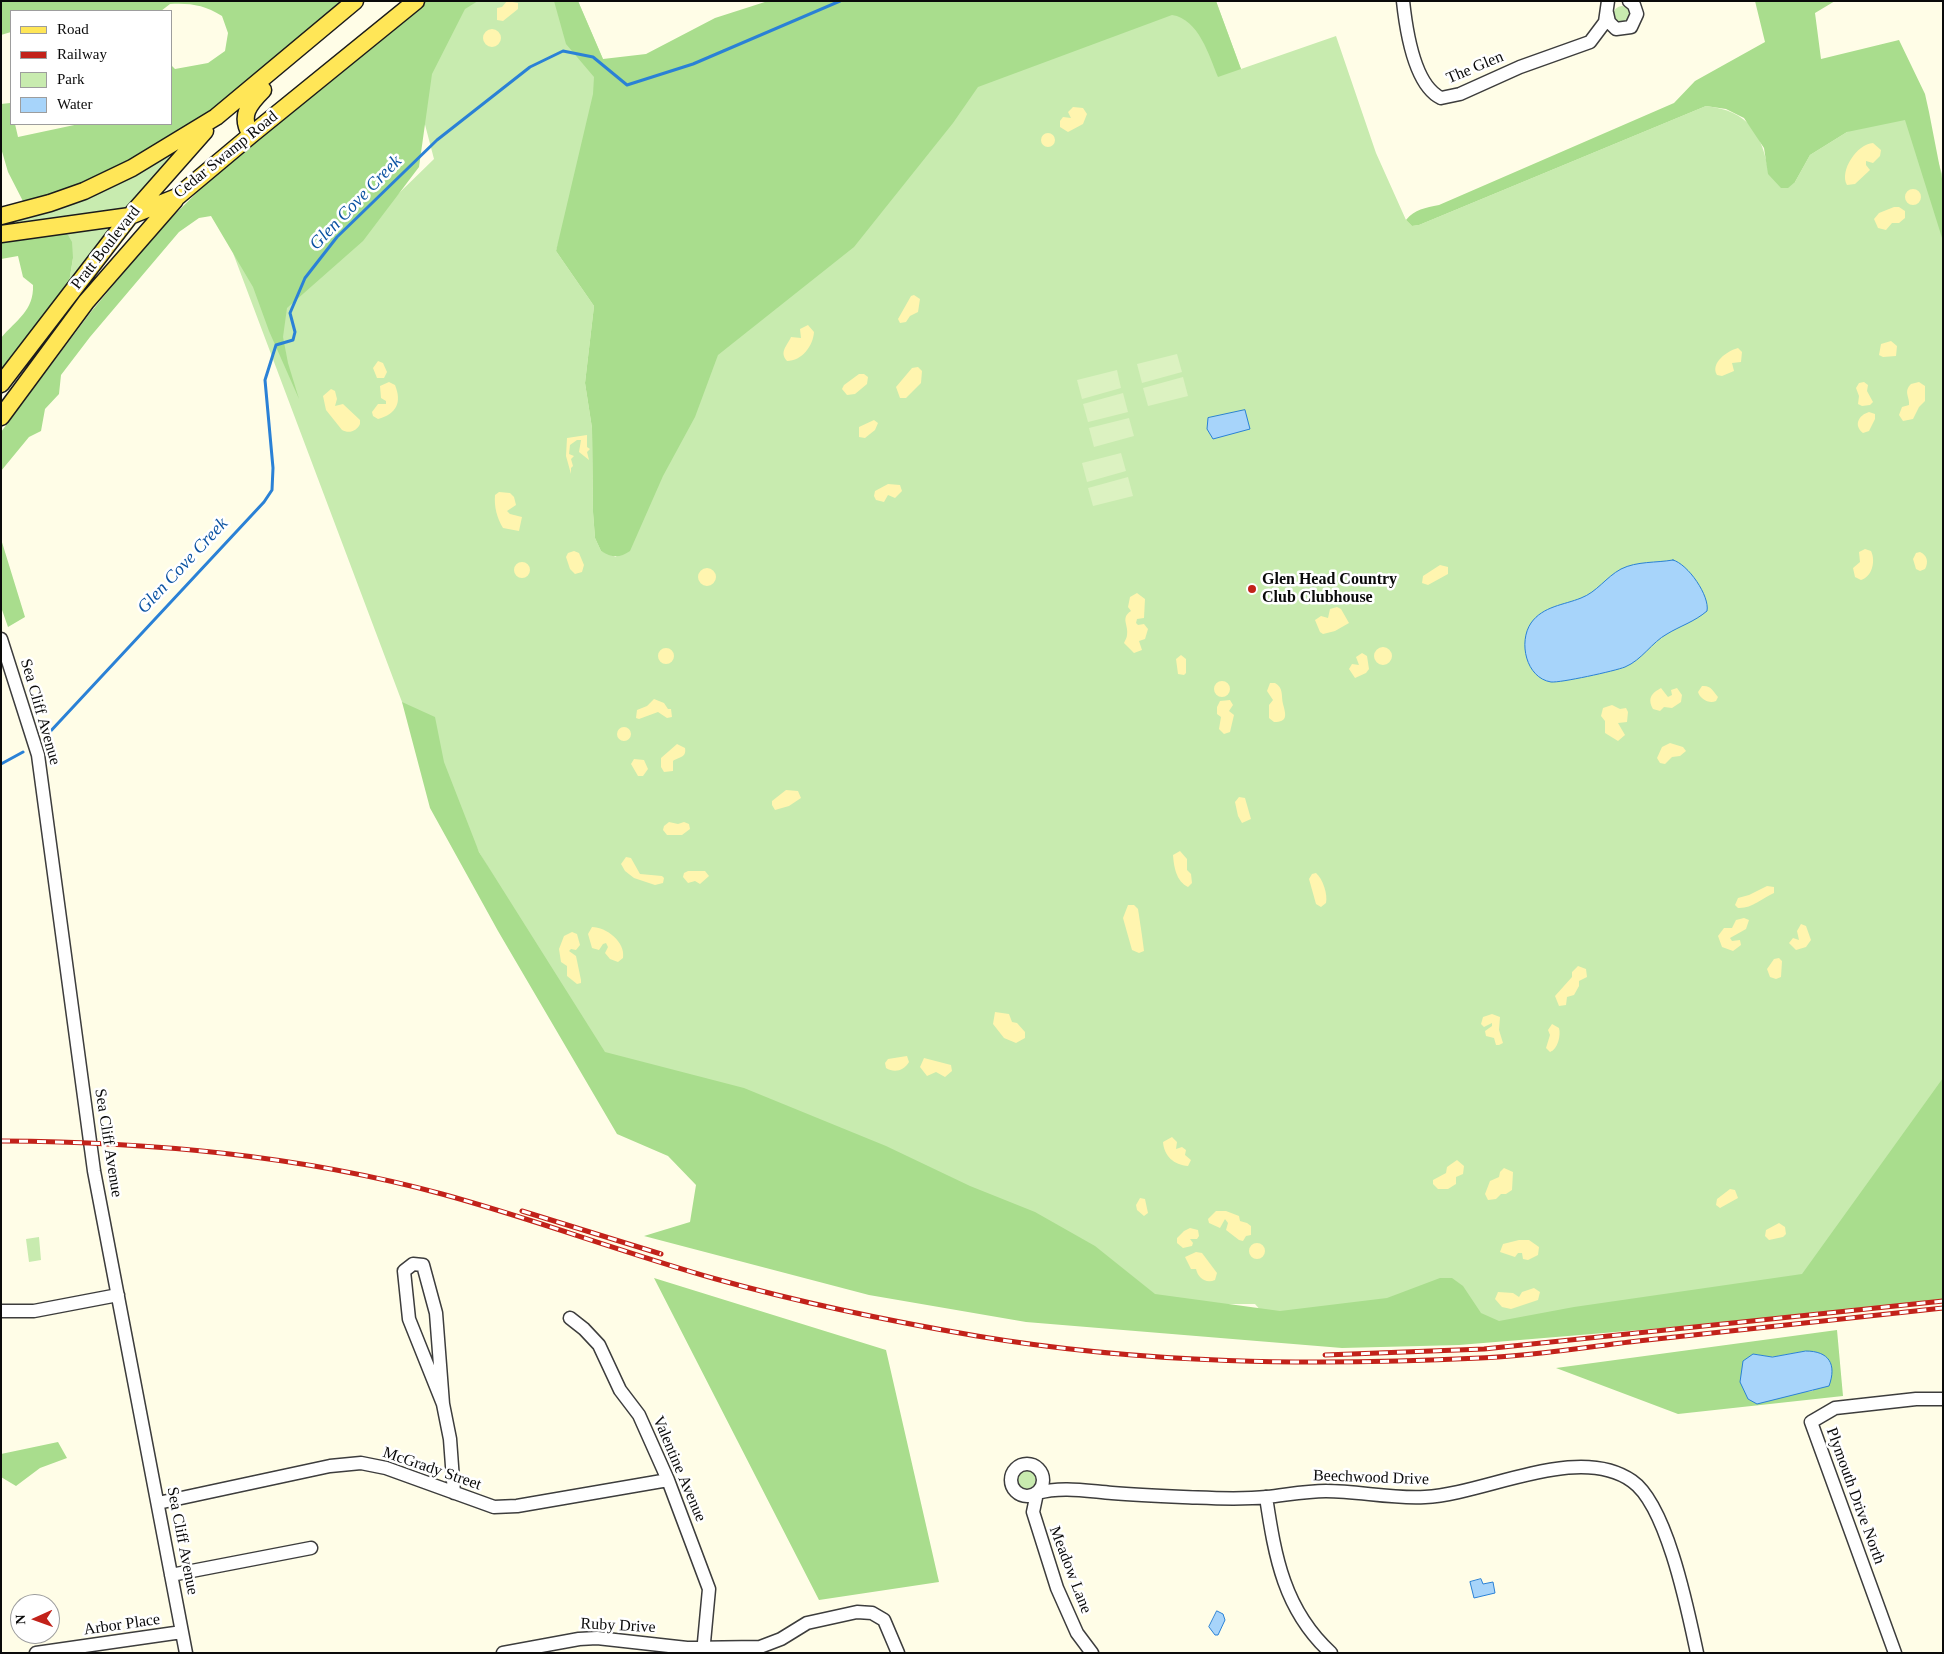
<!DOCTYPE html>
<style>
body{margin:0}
#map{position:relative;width:1944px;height:1654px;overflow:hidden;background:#fffde7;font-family:Georgia,serif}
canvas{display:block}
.frame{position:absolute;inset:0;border:2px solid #0a0a0a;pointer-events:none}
.legend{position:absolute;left:10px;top:10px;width:162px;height:115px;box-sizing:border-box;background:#fff;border:1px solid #9d9d9d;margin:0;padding:6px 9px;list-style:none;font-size:15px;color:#0a0a0a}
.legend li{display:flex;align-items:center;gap:10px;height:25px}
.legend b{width:25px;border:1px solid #9d9d9d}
.north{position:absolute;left:10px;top:1594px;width:50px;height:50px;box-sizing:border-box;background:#fff;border:1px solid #9d9d9d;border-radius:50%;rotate:268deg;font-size:14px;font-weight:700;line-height:20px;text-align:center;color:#0a0a0a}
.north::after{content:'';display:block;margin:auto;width:18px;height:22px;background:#c2221a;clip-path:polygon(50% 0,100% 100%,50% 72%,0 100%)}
</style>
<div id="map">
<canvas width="1944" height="1654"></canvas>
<div class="frame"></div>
<ul class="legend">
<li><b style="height:6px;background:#ffe657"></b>Road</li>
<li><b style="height:6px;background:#c2221a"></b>Railway</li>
<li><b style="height:14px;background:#c8ebaf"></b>Park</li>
<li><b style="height:14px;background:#a7d4fa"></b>Water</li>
</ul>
<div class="north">N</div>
</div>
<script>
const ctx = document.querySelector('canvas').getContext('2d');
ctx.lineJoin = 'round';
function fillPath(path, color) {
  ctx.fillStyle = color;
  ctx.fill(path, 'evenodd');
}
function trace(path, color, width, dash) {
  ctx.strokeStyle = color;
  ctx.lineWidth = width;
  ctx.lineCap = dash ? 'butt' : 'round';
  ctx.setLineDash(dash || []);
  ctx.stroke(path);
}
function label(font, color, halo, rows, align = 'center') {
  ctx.font = font + ' Georgia,serif';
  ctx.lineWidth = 5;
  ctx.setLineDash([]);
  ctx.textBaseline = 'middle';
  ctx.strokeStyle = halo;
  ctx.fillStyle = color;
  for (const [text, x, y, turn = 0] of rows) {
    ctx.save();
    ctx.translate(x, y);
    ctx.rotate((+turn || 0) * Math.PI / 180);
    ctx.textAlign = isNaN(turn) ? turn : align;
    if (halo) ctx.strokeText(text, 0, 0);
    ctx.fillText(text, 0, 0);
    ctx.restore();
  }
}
fillPath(new Path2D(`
 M 435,1 L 578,1 L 611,78 L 556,251 L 594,306 L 585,383 L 592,428 L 593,512 L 595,538 L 601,551 L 616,557 L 703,338 L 952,73 L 1216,1 L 1241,69 L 1336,36 L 1376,153 L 1406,220 L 1412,226 L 1419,225 L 1706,106 C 1749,111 1762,133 1769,174 L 1795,182 L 1810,155 L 1847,132 L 1917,95 L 1943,177 L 1943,1104 L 1808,1300 L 1287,1340 L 1255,1304 L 1149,1304 L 599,1058 L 479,852 L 402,702 L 233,253 L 278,311 L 434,159 L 399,25 Z
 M1613 15a9 9 0 1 1 18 0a9 9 0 1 1-18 0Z
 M 217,116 L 67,295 L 73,258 L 1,240 L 1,215 Z
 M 39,1237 L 41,1260 L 29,1262 L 26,1239 Z
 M1016 1479a10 10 0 1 1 20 0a10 10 0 1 1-20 0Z`), '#c8ebaf');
fillPath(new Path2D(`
 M 1,1 L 352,1 L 217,116 L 132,167 L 27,209 L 8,172 L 1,148 L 1,104 L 10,103 L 11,124 L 15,124 L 18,137 L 79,124 L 171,124 L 171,65 L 175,69 L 208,63 L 225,51 L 228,33 L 222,16 C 204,5 191,3 170,4 L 161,11 L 11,11 L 11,32 L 1,35 Z
 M 421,1 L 478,1 L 465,9 L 432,74 L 419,167 L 363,241 L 287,308 L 283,337 L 288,363 L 299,399 L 269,331 L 253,287 L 211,216 L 199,218 L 179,232 L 90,337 L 61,375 L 59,394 L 45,409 L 41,431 L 29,437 L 1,471 L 1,432 L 90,313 L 161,228 L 231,159 Z
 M 554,1 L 578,1 L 603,59 L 646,54 L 715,18 L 768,1 L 1216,1 L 1241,69 L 1218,77 C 1209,56 1199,19 1172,15 L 978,87 L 953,123 L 854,247 L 718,355 L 695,417 L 663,476 L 630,551 C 620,558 612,558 601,551 L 595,538 L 593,512 L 592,428 L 585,383 L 594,306 L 556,251 L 593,94 L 594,77 L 566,44 Z
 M 1755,1 L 1835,1 L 1815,13 L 1821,59 L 1899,40 L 1925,94 L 1929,112 L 1943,184 L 1943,241 L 1905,120 L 1847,132 L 1810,155 L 1795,182 L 1788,188 L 1781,188 L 1768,174 L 1764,148 L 1744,118 L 1726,109 L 1706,106 L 1419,225 L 1412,226 L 1406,220 C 1415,209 1425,208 1439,205 L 1674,103 L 1695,81 L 1765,42 Z
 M 59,230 L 68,235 L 72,242 L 73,258 L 67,295 L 1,381 L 1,338 C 16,320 34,311 33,285 L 23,277 L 18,256 L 1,259 L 1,240 Z
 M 1,539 L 25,617 L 8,627 L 1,607 Z
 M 402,702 L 435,717 L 444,762 L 479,852 L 605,1052 L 744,1088 L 886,1146 L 970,1186 L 1035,1212 L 1095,1246 L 1155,1294 L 1280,1311 L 1387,1298 L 1440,1278 L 1452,1278 L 1463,1286 L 1481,1313 L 1499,1321 L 1574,1307 L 1802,1274 L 1943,1078 L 1943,1300 L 1771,1319 L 1532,1339 L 1459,1345 L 1342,1348 L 1026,1322 L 869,1295 L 644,1236 L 690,1222 L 696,1185 L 668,1156 L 617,1134 L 498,931 L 430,808 Z
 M 654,1278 L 886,1350 L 939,1582 L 819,1600 Z
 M 1837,1330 L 1843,1396 L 1678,1414 L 1556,1368 ZM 1806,1351 L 1813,1391 L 1800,1392 L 1753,1354 L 1772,1357 Z
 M 58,1442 L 67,1458 L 40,1468 L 16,1486 L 1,1477 L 1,1454 Z`), '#a9dd8d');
fillPath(new Path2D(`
 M 507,1 L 518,3 L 518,9 L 503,21 L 497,20 L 497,8 L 502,7 Z
 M483 38a9 9 0 1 1 18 0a9 9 0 1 1-18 0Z
 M 1073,107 L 1083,108 L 1087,114 L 1083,124 L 1068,132 L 1060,127 L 1060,121 L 1063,117 L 1071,118 L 1068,112 Z
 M1041 140a7 7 0 1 1 14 0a7 7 0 1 1-14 0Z
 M 1873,143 L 1881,150 L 1880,156 L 1873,163 L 1866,161 L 1866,165 L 1870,170 L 1855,184 L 1847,185 C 1839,171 1857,144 1873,143 Z
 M1905 197a8 8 0 1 1 16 0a8 8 0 1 1-16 0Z
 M 1894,207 L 1899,207 L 1905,211 L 1905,218 L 1899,223 L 1892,223 L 1886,230 L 1878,228 L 1874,219 L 1879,213 Z
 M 914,295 L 920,299 L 918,312 L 910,316 L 906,322 L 900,323 L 898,319 L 911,296 Z
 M 808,325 L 814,332 C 813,346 802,361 787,361 C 779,352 787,346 791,337 L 801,338 L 800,329 Z
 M 1891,341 L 1897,346 L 1896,356 L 1883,357 L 1879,355 L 1881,344 Z
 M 1738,348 L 1742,352 L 1741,362 L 1732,363 L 1734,371 L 1722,376 L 1717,375 C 1710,363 1727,351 1738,348 Z
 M 378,361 L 383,363 L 387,372 L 384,378 L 377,378 L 373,368 Z
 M 918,367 L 922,371 L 921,383 L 906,398 L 900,398 L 896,387 L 912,368 Z
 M 859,374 L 864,374 L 868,377 L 867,384 L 855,394 L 847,395 L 842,389 L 844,385 Z
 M 389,382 L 395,385 C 402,402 397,414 378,419 L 373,416 L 372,412 L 378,404 L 386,404 L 386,401 L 381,398 L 380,386 Z
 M 1919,382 L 1925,386 L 1925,401 L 1919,407 L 1913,419 L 1903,421 L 1899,415 L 1902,407 L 1909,405 C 1910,397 1903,392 1911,384 Z
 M 1859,383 L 1864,382 L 1868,385 L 1867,391 L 1873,402 L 1870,405 L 1862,406 L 1858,404 L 1859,396 L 1856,388 Z
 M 331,389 L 335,391 L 337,399 L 335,406 L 343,404 L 360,420 L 360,424 C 357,431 349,434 342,430 L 326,410 L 323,396 Z
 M 1869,412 L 1875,414 L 1875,419 L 1869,431 L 1863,433 C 1853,425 1859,415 1869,412 Z
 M 874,420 L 878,423 L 875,430 L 865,438 L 859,437 L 859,427 Z
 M 587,435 L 587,447 L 590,449 L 587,452 L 589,460 L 579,452 L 581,440 L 577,440 L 570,445 L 569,454 L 574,456 L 571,459 L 573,466 L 571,468 L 571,474 L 566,456 L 567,438 Z
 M 888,484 L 900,485 L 902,491 L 895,498 L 888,495 L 884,502 L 876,500 L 874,496 L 875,491 Z
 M 499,492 L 510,493 L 514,497 L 516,505 L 507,511 L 510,514 L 522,517 L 519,531 L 503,528 C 497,518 494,507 495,495 Z
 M 1865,549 L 1871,551 C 1876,561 1872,577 1861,580 L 1855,577 L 1853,568 L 1860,562 L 1859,552 Z
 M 574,551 L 579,553 L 584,565 L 582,572 L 575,574 L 570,569 L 566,557 L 568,553 Z
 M 1920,552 C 1927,555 1929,562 1925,569 L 1920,571 L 1916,569 L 1913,559 L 1916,553 Z
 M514 570a8 8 0 1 1 16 0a8 8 0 1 1-16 0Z
 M 1440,565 L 1448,567 L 1448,574 L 1428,585 L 1422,583 L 1423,576 Z
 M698 577a9 9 0 1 1 18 0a9 9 0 1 1-18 0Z
 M 1137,593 L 1145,599 L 1144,618 L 1137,619 L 1136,623 L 1138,625 L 1144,624 L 1148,629 L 1145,639 L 1139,641 L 1142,650 L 1134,653 L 1124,643 C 1125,640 1127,638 1127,635 C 1129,625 1120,618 1131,611 L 1128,607 L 1130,597 Z
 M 1337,607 L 1341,609 L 1349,623 L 1335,631 L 1323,634 L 1320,632 L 1315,620 L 1321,616 L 1328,618 L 1330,609 Z
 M1374 656a9 9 0 1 1 18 0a9 9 0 1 1-18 0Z
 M658 656a8 8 0 1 1 16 0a8 8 0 1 1-16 0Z
 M 1362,653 L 1367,656 L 1369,669 L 1366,673 L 1355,678 L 1349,669 L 1352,664 L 1359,665 L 1356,657 Z
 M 1181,655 L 1186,659 L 1186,673 L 1184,675 L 1178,674 L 1176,659 Z
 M1214 689a8 8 0 1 1 16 0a8 8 0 1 1-16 0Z
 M 1270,683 L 1275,683 C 1284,688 1281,696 1283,704 C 1286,715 1288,722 1274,722 L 1269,718 L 1269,705 L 1273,700 L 1267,691 Z
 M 1702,686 C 1711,685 1713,691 1718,697 L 1716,701 C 1709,704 1700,699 1698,692 Z
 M 1661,688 L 1668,697 L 1672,695 L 1671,690 L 1677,688 L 1682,695 L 1681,702 L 1672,708 L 1664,707 L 1660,711 L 1653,709 C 1647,698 1652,693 1661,688 Z
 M 654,699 L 664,703 L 668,709 L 671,709 L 672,717 L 667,718 L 658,712 L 639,719 L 636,718 L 637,710 L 647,706 Z
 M 1230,700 L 1233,705 L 1229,711 L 1234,715 L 1230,732 L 1224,734 L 1219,729 L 1221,717 L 1217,714 L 1217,707 L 1220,701 Z
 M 1612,705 L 1620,709 L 1626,708 L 1628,712 L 1627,722 L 1618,723 L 1625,735 L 1618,741 L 1605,733 L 1605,721 L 1601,716 L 1603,708 Z
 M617 734a7 7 0 1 1 14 0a7 7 0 1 1-14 0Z
 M 1670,743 L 1683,747 L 1686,751 L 1680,756 L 1672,757 L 1665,764 L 1660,763 L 1657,758 L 1662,747 Z
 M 677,744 L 685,748 C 687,758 678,757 673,761 L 673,771 L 664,772 L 661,767 L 661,758 Z
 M 634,759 L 644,760 L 648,769 L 643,776 L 638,776 L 631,764 Z
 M 786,790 L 798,791 L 801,798 L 789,806 L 775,810 L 772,805 L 772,801 Z
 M 1239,797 L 1245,798 L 1251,819 L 1242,823 L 1238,816 L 1235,802 Z
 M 669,822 L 678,824 L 684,822 L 689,824 L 690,829 L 682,835 L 667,835 L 663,830 L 664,826 Z
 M 1180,851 L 1187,859 L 1187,870 L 1191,874 L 1192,883 L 1188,887 C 1176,881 1174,867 1173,855 Z
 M 626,857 L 631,858 L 640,874 L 662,876 L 664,878 L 663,883 L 655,885 L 634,878 L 625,871 L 621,864 Z
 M 688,871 L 705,871 L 709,876 L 700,884 L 695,881 L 688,883 L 683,877 L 684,873 Z
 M 1316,873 C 1323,879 1328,895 1326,903 L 1321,907 L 1316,904 L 1309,879 L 1312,874 Z
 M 1767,886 L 1774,887 L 1774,893 C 1763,898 1751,909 1738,908 L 1735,905 L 1738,898 L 1749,895 Z
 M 1128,905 L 1134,905 L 1138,909 C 1139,915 1144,948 1144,951 L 1139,953 L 1132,950 L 1123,918 Z
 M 1744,918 L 1749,920 L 1746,929 L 1730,938 L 1732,941 L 1740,940 L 1741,945 L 1733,951 L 1722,947 L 1718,936 L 1724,928 L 1732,928 L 1736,920 Z
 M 1801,924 L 1806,926 L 1811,940 L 1806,947 L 1796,950 L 1789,943 L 1793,938 L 1799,940 L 1797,931 Z
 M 592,927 C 606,927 626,942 623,958 L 618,962 L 610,959 L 605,953 L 608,947 L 606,943 L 603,944 L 599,950 L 592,948 L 588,934 Z
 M 572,932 L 577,934 L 580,945 L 576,950 L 571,949 L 569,951 L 576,956 L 581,980 L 581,983 L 577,984 L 567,976 L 567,966 L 561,962 L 559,949 L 564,936 Z
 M 1779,958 L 1782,961 L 1781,977 L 1776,979 L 1770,977 L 1767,969 L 1774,959 Z
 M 1578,966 L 1586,969 L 1587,977 L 1579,981 L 1579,986 L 1574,995 L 1567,997 L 1566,1005 L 1559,1006 L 1555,996 L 1572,977 L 1572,972 Z
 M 995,1012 L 1009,1014 L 1012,1022 L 1017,1023 L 1025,1032 L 1025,1038 L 1016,1043 L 1004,1038 L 993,1024 Z
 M 1492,1014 L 1500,1017 L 1499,1030 L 1503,1043 L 1499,1045 L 1496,1045 L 1494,1038 L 1486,1036 L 1485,1031 L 1492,1026 L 1492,1023 L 1484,1027 L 1481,1024 L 1483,1017 Z
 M 1552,1024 L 1559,1028 C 1561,1035 1558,1049 1550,1052 L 1546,1048 L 1550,1035 L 1548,1030 Z
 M 907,1056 L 909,1062 C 904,1071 894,1073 886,1068 L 885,1063 L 888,1059 Z
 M 924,1058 L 951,1065 L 952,1071 L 945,1077 L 936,1072 L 927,1076 L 920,1067 Z
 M 1172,1137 L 1177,1142 L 1176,1149 L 1182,1147 L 1186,1150 L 1185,1155 L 1191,1160 L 1188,1166 C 1174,1165 1164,1156 1163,1142 Z
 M 1457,1160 L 1464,1166 L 1463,1174 L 1456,1177 L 1456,1184 L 1448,1189 L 1438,1189 L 1433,1184 L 1433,1180 L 1446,1173 L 1447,1167 Z
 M 1504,1168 L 1513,1172 L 1512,1190 L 1506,1194 L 1501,1194 L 1496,1199 L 1488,1200 L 1485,1194 L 1490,1181 L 1499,1177 L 1500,1172 Z
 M 1730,1189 L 1735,1190 L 1738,1198 L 1720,1208 L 1716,1205 L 1717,1199 Z
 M 1140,1198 L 1145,1199 L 1148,1213 L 1144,1216 L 1137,1210 L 1136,1205 Z
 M 1216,1211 L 1226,1211 L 1239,1216 L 1240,1221 L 1247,1223 L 1251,1226 L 1251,1235 L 1246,1236 L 1243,1241 L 1239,1240 L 1226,1230 L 1228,1223 L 1225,1219 L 1220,1228 L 1209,1223 L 1208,1219 Z
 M 1779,1223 L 1785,1227 L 1786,1234 L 1783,1237 L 1769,1240 L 1765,1236 L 1766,1230 Z
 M 1190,1228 L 1198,1230 L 1199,1236 L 1197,1239 L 1190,1239 L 1193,1243 L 1192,1246 L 1183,1248 L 1177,1243 L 1177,1238 L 1184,1231 Z
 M 1519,1240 L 1529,1240 L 1539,1247 L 1538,1255 L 1528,1260 L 1523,1259 L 1522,1253 L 1518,1253 L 1515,1257 L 1500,1252 L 1503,1244 Z
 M1249 1251a8 8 0 1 1 16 0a8 8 0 1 1-16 0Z
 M 1196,1252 L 1202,1253 L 1217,1273 L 1215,1280 C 1206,1284 1198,1278 1196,1269 L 1191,1269 L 1185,1257 Z
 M 1534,1288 L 1540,1292 L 1538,1300 L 1511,1309 L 1502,1307 L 1495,1299 L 1498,1292 L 1513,1293 L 1519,1297 L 1522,1292 Z`), '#fff5af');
fillPath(new Path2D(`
 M 1177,354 L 1182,372 L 1142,383 L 1137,364 Z
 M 1117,370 L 1121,388 L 1082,399 L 1077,380 Z
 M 1183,377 L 1188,396 L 1148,406 L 1143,388 Z
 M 1123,393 L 1128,412 L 1088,422 L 1083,404 Z
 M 1129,418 L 1134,436 L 1094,447 L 1089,428 Z
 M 1121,453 L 1126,471 L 1087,482 L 1082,463 Z
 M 1128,477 L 1133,496 L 1093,506 L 1088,488 Z`), '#dcf2c1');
const water = new Path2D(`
 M 1245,410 L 1250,429 L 1213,439 L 1207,429 L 1208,418 Z
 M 1673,560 C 1688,564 1710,596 1707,611 C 1694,622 1680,626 1667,634 C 1652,642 1642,660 1625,667 C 1615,671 1560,683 1551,682 C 1526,678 1518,642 1531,623 C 1543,606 1564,605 1581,598 C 1597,592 1606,577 1621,569 C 1637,561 1656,563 1673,560 Z
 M 1806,1351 C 1829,1351 1837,1364 1829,1386 L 1757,1404 L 1748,1399 L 1740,1382 L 1743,1361 L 1753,1354 L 1772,1357 Z
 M 1481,1579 L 1483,1584 L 1493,1582 L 1495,1593 L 1474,1598 L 1470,1582 Z
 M 1217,1611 L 1223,1614 L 1225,1620 L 1218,1635 L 1215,1635 L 1209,1627 Z`);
fillPath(water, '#a7d4fa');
trace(water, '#2a81d6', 1);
trace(new Path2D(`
 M 47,735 L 264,502 L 272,490 L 273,468 L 265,380 L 276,345 L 293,340 L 295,332 L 290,313 L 305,278 L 337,237 L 437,140 L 530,67 L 563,51 L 593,57 L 627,85 L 693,64 L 840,1
 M 1,764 L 23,752`), '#2a81d6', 3);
const minor = new Path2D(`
 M 1403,1 C 1406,29 1414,85 1441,98 L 1460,94 L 1520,67 L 1590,42 L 1605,22 L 1608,1
 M 1607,13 L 1609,22 L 1616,29 L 1631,27 L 1637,14 L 1634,5 L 1629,1
 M 1,639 L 38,755 L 94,1171 L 186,1653
 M 413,1264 L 423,1265 L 436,1313 L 443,1404 L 409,1319 L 404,1271 Z
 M 1,1311 L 34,1311 L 118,1295
 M 570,1318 L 584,1329 L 599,1345 L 620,1390 L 639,1415 L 668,1480 L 709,1589 L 703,1653
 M 443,1404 L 450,1439 L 454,1493
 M1011 1480a16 16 0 1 1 32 0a16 16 0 1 1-32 0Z
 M 1266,1497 C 1275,1557 1284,1610 1331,1653
 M 158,1503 L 330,1466 L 361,1463 L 386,1468 L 494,1507 L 517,1506 L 668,1480
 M 171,1575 L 311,1548
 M 36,1653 L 182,1632
 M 503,1653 L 579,1639 L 597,1638 L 687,1648 L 760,1647 L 781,1639 L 807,1623 L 857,1612 L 872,1613 L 884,1620 L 898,1653
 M 1092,1653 L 1077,1633 L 1057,1588 L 1033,1512 L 1037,1493 C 1062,1486 1087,1491 1112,1493 C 1136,1495 1159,1496 1183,1497 C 1211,1498 1239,1500 1267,1497 C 1286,1495 1306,1491 1326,1491 C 1359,1491 1391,1499 1425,1497 C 1486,1494 1578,1443 1632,1481 C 1667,1505 1688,1611 1697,1653
 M 1895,1653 L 1811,1422 L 1835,1408 L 1916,1399 L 1943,1399`);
const major = new Path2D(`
 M 251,135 C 239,116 249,104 263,90
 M 1,216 L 50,203 L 84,191 L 132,168 L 216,117 L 355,1
 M 1,234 L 130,216 L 177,197 L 251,135 L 416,1
 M 1,384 L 130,216 L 205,131
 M 1,417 L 86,302 L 175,200`);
trace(minor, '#3d3d3d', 15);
trace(major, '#1b1b1b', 19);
trace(minor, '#fff', 12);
trace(major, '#ffe657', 16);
const rail = new Path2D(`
 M 1,1141 C 150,1142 298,1155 442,1194 C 534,1219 624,1253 716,1279 C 802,1303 889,1321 977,1336 C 1143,1364 1313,1366 1480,1358 C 1533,1356 1586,1347 1638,1341 C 1739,1330 1841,1319 1943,1308
 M 522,1211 L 661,1254
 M 1325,1355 L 1484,1349 L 1943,1301`);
trace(rail, '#c2221a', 5);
trace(rail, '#fff', 3, [9]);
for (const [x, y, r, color] of [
 [1252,589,5,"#c2221a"]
]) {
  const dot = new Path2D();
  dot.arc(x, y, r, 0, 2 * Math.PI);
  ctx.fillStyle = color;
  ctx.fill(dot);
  trace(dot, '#fff', 2);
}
label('16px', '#0a0a0a', '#fff', [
 ["The Glen",1475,68,-23],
 ["Cedar Swamp Road",226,155,-39],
 ["Pratt Boulevard",106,248,-52],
 ["Sea Cliff Avenue",40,712,74],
 ["Sea Cliff Avenue",108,1143,81],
 ["McGrady Street",432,1469,19],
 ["Valentine Avenue",679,1469,67],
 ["Beechwood Drive",1371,1478,2],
 ["Plymouth Drive North",1855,1496,70],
 ["Sea Cliff Avenue",182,1541,79],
 ["Meadow Lane",1070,1570,69],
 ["Arbor Place",122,1625,-8],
 ["Ruby Drive",618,1626,3]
]);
label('bold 16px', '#0a0a0a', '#fff', [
 ["Glen Head Country",1262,580],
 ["Club Clubhouse",1262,598]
], 'left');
label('italic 18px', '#0c53a2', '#fff', [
 ["Glen Cove Creek",356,203,-46],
 ["Glen Cove Creek",183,566,-47]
]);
</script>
